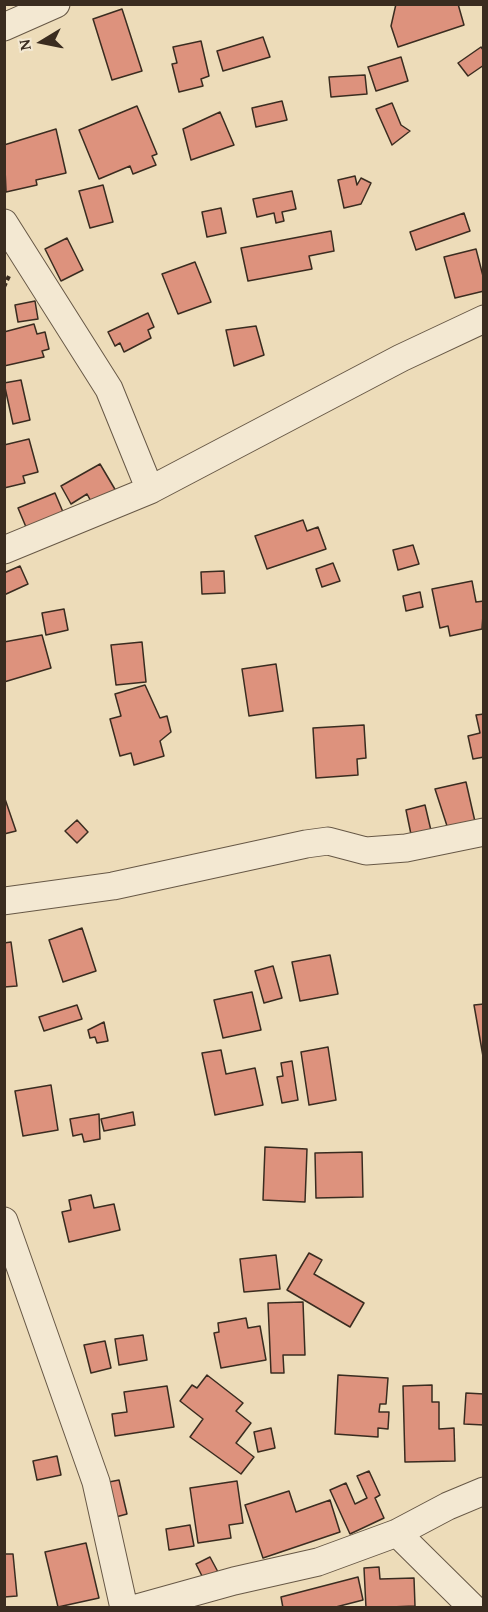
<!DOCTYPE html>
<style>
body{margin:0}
#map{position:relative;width:488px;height:1612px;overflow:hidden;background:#eddcb9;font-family:"Gentium Book Plus",serif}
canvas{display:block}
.frame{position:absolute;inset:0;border:6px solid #3a2c20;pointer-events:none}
.north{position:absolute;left:12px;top:12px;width:60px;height:60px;-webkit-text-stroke:4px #f3e8d2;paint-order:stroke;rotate:260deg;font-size:16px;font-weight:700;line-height:24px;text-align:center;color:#3a2c20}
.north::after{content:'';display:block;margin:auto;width:21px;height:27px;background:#3a2c20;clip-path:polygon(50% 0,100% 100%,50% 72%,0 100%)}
</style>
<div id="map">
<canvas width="488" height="1612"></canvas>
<div class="frame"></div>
<div class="north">N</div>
</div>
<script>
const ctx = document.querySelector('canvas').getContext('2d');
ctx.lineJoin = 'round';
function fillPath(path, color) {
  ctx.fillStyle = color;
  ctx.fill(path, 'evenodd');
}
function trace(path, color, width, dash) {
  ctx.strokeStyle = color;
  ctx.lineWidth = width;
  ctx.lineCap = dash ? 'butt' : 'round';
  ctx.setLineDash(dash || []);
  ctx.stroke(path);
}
const building = new Path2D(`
 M 396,4 L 458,4 L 464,25 L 398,47 L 391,26 Z
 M 122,9 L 142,71 L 112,80 L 93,19 Z
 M 263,37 L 270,57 L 223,71 L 217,51 Z
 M 201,41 L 209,76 L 201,79 L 203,86 L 179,92 L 172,64 L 177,63 L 173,47 Z
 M 481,47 L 484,51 L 484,65 L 468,76 L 458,63 Z
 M 401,57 L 408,81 L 376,91 L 368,67 Z
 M 365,75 L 367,94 L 331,97 L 329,77 Z
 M 282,101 L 287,120 L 256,127 L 252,108 Z
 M 392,103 L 401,125 L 410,131 L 392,145 L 376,109 Z
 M 137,106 L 157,154 L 152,156 L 156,165 L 133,174 L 130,166 L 99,179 L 79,130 Z
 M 220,112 L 234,145 L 191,160 L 183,129 Z
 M 56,129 L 66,173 L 36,180 L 37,185 L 6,192 L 4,145 Z
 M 355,176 L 357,185 L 361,178 L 371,183 L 361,204 L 344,208 L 338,180 Z
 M 103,185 L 113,222 L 90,228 L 79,191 Z
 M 292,191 L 296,209 L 282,212 L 284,221 L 276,223 L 274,213 L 257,217 L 253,199 Z
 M 221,208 L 226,233 L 207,237 L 202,212 Z
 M 464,213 L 470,231 L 416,250 L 410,232 Z
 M 331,231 L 334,251 L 309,256 L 312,269 L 248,281 L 241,248 Z
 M 67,238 L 83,270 L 61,281 L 45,249 Z
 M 476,249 L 484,280 L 484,291 L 455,298 L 444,257 Z
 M 195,262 L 211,302 L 178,314 L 162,274 Z
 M 35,301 L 38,319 L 18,322 L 15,305 Z
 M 148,313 L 154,327 L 148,330 L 151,338 L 124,352 L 120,343 L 115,346 L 108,332 Z
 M 34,324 L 37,334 L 45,332 L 49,349 L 42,351 L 44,357 L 4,366 L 4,332 Z
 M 256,326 L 264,355 L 234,366 L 226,330 Z
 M 21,380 L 30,420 L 13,424 L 4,383 Z
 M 29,439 L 38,472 L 23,476 L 25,483 L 4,488 L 4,445 Z
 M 100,464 L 116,491 L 93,505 L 87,494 L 71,504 L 61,486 Z
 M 55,493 L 63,512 L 26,527 L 18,508 Z
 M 303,520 L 307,531 L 318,527 L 326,549 L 267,569 L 255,536 Z
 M 413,545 L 419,564 L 398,570 L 393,550 Z
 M 333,563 L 340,581 L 322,587 L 316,569 Z
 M 20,566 L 28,584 L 4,595 L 4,573 Z
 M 224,571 L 225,593 L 202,594 L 201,572 Z
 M 472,581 L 476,602 L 484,601 L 482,629 L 450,636 L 448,626 L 440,628 L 432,589 Z
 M 420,592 L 423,607 L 406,611 L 403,596 Z
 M 64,609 L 68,630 L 46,635 L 42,613 Z
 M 42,635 L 51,668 L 4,682 L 4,642 Z
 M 142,642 L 146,682 L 116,685 L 111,645 Z
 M 276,664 L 283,711 L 249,716 L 242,669 Z
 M 145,685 L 160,718 L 167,716 L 171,732 L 160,741 L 164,756 L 134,765 L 131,753 L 120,756 L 110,719 L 121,716 L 115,694 Z
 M 484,714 L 484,757 L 473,759 L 468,736 L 480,733 L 476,715 Z
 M 364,725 L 366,758 L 357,759 L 358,775 L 316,778 L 313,728 Z
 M 466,782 L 476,826 L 449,832 L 435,789 Z
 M 4,796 L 16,831 L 4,834 Z
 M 425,805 L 433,839 L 413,844 L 406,810 Z
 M 77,820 L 88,832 L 77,843 L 65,831 Z
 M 82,928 L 96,971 L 63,982 L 49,940 Z
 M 11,942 L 17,986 L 4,987 L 4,943 Z
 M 330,955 L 338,994 L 300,1001 L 292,962 Z
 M 273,966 L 282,998 L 264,1003 L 255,971 Z
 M 252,992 L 261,1030 L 223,1038 L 214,1000 Z
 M 484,1004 L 484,1062 L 474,1005 Z
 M 77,1005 L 82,1019 L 44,1031 L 39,1017 Z
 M 104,1022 L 108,1041 L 97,1043 L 95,1037 L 90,1038 L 88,1030 Z
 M 328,1047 L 336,1100 L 309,1105 L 301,1052 Z
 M 221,1050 L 226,1074 L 255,1068 L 263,1105 L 215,1115 L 202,1053 Z
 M 292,1061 L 298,1100 L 282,1103 L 277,1077 L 283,1076 L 281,1063 Z
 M 51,1085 L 58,1130 L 23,1136 L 15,1091 Z
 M 133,1112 L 135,1125 L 104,1131 L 101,1119 Z
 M 99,1114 L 100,1139 L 84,1142 L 82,1134 L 73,1136 L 70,1119 Z
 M 265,1147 L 307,1149 L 305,1202 L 263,1200 Z
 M 362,1152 L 363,1197 L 316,1198 L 315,1153 Z
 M 91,1195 L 94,1208 L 114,1204 L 120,1230 L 69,1242 L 62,1212 L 71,1210 L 69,1200 Z
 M 309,1253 L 322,1260 L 314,1274 L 364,1303 L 350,1327 L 287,1290 Z
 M 276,1255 L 280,1289 L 244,1292 L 240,1259 Z
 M 303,1302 L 305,1355 L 283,1355 L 284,1373 L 271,1373 L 268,1303 Z
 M 246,1318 L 248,1328 L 260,1326 L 266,1360 L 221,1368 L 214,1333 L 219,1332 L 218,1323 Z
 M 143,1335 L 147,1360 L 119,1365 L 115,1339 Z
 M 105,1341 L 111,1368 L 91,1373 L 84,1345 Z
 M 207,1375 L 243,1403 L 236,1411 L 251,1423 L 236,1443 L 254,1457 L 241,1474 L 190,1437 L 203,1419 L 180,1401 L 192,1385 L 197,1388 Z
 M 338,1375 L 388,1378 L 386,1404 L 380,1404 L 379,1412 L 389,1412 L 388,1429 L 378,1428 L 378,1437 L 335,1434 Z
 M 432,1385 L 432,1402 L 439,1402 L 439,1429 L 454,1428 L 455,1461 L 405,1462 L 403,1386 Z
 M 167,1386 L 174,1427 L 115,1436 L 112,1414 L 127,1412 L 124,1392 Z
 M 466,1393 L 484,1394 L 484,1425 L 464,1424 Z
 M 271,1428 L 275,1448 L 258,1452 L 254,1432 Z
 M 57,1456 L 61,1475 L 37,1480 L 33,1461 Z
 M 369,1471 L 380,1495 L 375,1498 L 384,1518 L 350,1534 L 330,1490 L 346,1483 L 355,1504 L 367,1498 L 357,1476 Z
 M 119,1480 L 127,1514 L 112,1518 L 104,1483 Z
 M 237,1481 L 243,1523 L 229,1525 L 231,1538 L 198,1543 L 190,1488 Z
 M 289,1491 L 296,1512 L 330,1500 L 340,1532 L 263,1558 L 245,1505 Z
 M 190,1525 L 194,1546 L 169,1550 L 166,1529 Z
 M 86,1543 L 99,1598 L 58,1607 L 45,1552 Z
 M 4,1554 L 13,1554 L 17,1596 L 4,1597 Z
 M 210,1557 L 218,1572 L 204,1580 L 196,1564 Z
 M 379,1567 L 380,1579 L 414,1578 L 415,1606 L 366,1608 L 364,1568 Z
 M 358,1577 L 363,1600 L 332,1608 L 283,1608 L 281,1597 Z`);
fillPath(building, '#dd927d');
trace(building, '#3a2c20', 1.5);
const minor = new Path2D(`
 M 4,27 L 56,4
 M 4,223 L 109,389 L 150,490
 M 4,550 L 150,490 L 401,358 L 484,319
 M 4,901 L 113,886 L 306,844 L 328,841 L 366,851 L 406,848 L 484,832
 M 4,1221 L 96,1482 L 124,1608
 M 397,1533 L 473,1608
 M 137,1608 L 234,1581 L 318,1562 L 397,1533 L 448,1506 L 484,1491`);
trace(minor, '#675846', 29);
trace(new Path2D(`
 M 4,287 L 9,276`), '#3a2c20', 4, [4.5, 3]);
trace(minor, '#f3e8d2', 27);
</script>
